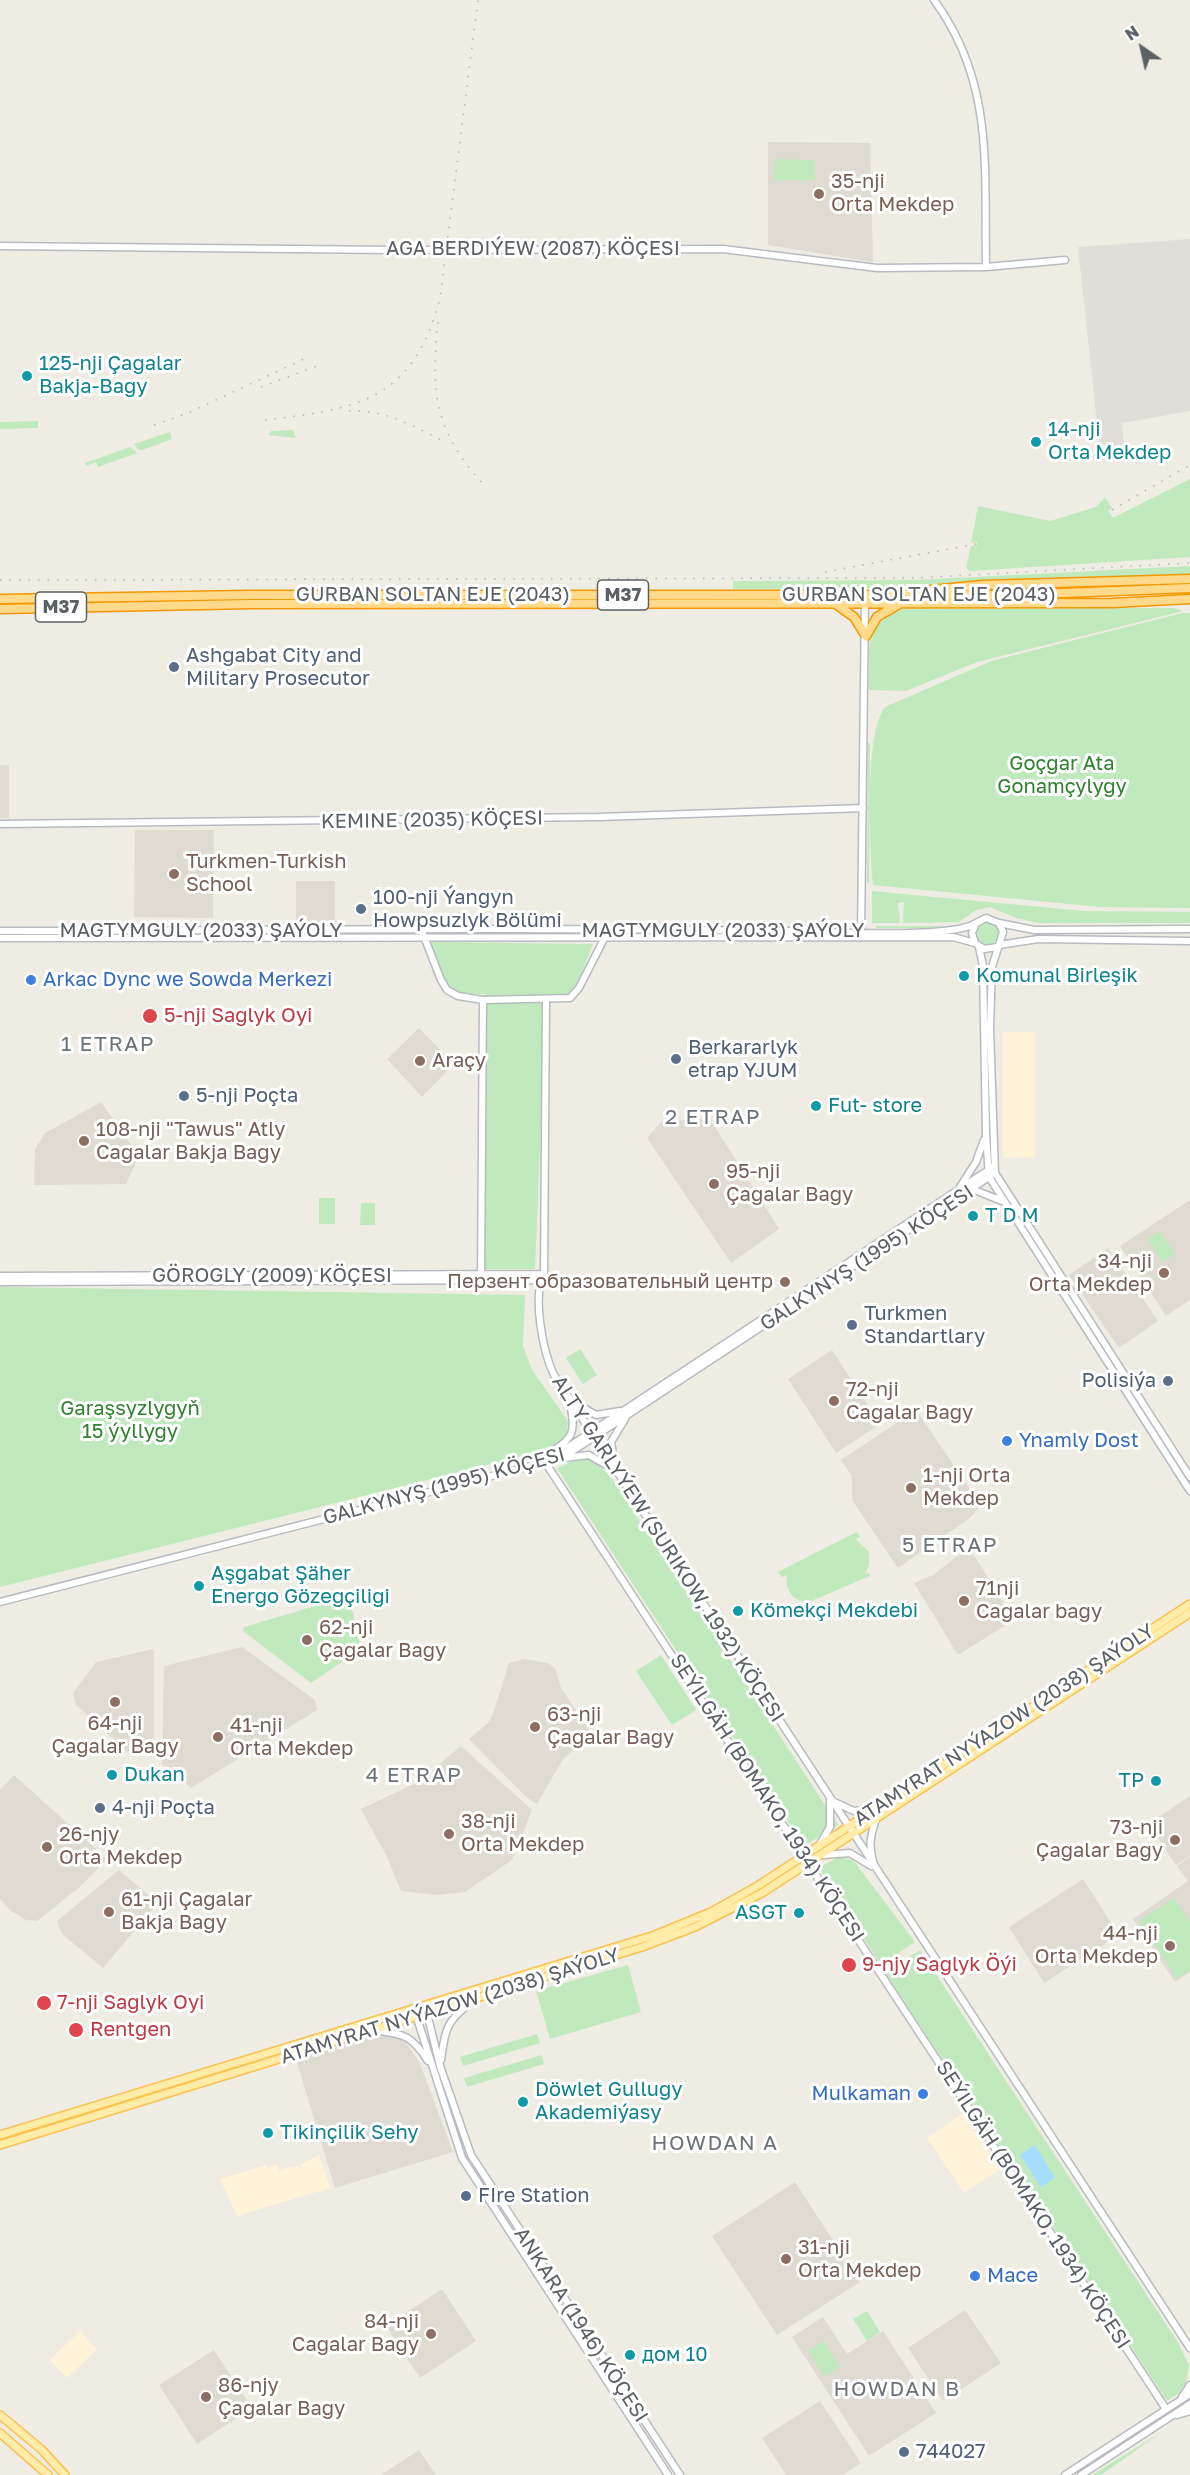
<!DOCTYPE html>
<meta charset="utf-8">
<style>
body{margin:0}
#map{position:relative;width:1190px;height:2475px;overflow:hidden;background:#efece3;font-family:"Golos Text",sans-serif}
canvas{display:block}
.north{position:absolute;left:1112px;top:18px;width:60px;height:60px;-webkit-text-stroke:4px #fff;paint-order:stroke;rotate:326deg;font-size:16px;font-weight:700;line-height:24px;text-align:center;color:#5b6065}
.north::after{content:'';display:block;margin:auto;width:21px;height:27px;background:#5b6065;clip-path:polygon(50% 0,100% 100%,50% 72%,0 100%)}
</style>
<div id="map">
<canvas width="1190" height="2475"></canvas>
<div class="north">N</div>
</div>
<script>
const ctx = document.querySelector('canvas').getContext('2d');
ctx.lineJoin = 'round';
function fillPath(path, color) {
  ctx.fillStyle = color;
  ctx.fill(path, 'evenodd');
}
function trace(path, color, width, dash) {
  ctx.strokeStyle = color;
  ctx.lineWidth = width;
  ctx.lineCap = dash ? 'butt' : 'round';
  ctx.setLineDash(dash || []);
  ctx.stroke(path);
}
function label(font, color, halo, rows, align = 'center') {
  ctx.font = font + ' "Golos Text",sans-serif';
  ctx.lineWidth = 6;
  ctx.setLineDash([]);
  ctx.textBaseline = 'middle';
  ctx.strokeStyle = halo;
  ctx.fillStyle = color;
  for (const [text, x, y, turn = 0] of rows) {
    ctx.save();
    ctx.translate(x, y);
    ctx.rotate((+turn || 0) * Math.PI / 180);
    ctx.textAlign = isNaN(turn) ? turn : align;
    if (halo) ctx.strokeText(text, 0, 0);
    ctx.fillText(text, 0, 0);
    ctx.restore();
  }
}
fillPath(new Path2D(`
 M 1003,1032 L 1035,1032 L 1035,1157 L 1003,1158 Z
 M 963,2113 L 1000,2169 L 964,2193 L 927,2138 Z
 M 319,2155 L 330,2188 L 237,2216 L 220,2179 L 266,2165 L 268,2168 L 277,2164 L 280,2172 L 282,2169 L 298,2166 L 302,2170 L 300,2165 Z
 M 80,2331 L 97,2349 L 67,2378 L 50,2360 Z`), '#fff4d9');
fillPath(new Path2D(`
 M 1190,239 L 1190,411 L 1122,423 L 1125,459 L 1101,460 L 1078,247 Z`), '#e0ded8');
fillPath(new Path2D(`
 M 768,142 L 870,143 L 873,262 L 768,245 Z
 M 0,765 L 9,765 L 9,818 L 0,818 Z
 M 135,830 L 214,830 L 213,918 L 134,917 Z
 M 296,881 L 335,881 L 335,926 L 296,926 Z
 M 419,1028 L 454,1064 L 422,1097 L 387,1059 Z
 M 101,1102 L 139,1156 L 126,1184 L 34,1185 L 35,1149 L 45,1133 Z
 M 710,1119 L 779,1229 L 731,1263 L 647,1138 L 662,1121 Z
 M 1190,1200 L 1190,1300 L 1166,1316 L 1120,1246 Z
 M 1108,1248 L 1158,1321 L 1119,1348 L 1069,1275 Z
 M 832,1350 L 880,1424 L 836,1453 L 788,1379 Z
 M 916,1410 L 981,1505 L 970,1518 L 898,1568 L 852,1500 L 852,1476 L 841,1460 Z
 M 969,1547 L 1014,1620 L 958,1655 L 914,1583 L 933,1575 Z
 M 242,1647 L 315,1700 L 317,1710 L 191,1788 L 162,1764 L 164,1666 Z
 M 154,1649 L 154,1737 L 130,1754 L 76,1705 L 73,1693 L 96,1662 Z
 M 524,1659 L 548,1663 L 555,1668 L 561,1688 L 592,1734 L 563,1759 L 537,1804 L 525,1796 L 469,1739 L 489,1722 L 494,1711 L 509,1663 Z
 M 461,1746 L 532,1810 L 512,1860 L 465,1892 L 436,1895 L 401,1891 L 387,1857 L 361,1809 L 418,1782 Z
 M 14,1775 L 107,1859 L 81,1886 L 37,1921 L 26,1920 L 11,1911 L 0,1899 L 0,1790 Z
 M 1190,1796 L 1190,1856 L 1176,1865 L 1148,1824 Z
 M 1190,1857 L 1190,1972 L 1175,1982 L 1133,1919 L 1188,1881 L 1177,1866 Z
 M 119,1870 L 158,1903 L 103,1968 L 62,1934 L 57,1921 Z
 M 1083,1879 L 1119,1935 L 1044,1983 L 1009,1927 Z
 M 379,2034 L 404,2039 L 420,2064 L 453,2152 L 335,2188 L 296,2059 Z
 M 795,2182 L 860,2282 L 777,2335 L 712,2236 Z
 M 442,2289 L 476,2341 L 420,2378 L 386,2326 Z
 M 965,2310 L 1001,2363 L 943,2401 L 908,2348 Z
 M 823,2317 L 847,2354 L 883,2331 L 936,2413 L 869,2456 L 792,2337 Z
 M 214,2350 L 252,2408 L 197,2444 L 159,2385 Z
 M 820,2401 L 861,2463 L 843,2475 L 786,2475 L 762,2438 Z
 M 419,2450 L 436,2475 L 381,2475 Z`), '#dfdbd2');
fillPath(new Path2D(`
 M 775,159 L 815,160 L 815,180 L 774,180 Z
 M 38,421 L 38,428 L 0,429 L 0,422 Z
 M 293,430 L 296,438 L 269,435 L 271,431 Z
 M 170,432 L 172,439 L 143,450 L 139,450 L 134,444 Z
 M 130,447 L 137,453 L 98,467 L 96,462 L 86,466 L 85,463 Z
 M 1190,479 L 1190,557 L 970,571 L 966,568 L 971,546 L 977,545 L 977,542 L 971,543 L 978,506 L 1050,521 L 1096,507 L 1105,497 L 1112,508 L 1108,510 L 1113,518 Z
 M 1190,566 L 1190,582 L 1117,587 L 1117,579 L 977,581 L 857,589 L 733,589 L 733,581 L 916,580 Z
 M 1174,608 L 1183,611 L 977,662 L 906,691 L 869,690 C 870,654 862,629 897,609 Z
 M 1183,613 L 1190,613 L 1190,908 L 1100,907 L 873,885 C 870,847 864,734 885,707 L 991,661 Z
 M 868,743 L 870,743 L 869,883 L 867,883 Z
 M 872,891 L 1084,911 L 1190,912 L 1190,923 L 1038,923 L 1016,918 L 990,907 L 976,910 L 959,922 L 903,923 L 904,902 L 898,903 L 900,923 L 872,923 Z
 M976 934a12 12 0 1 1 24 0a12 12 0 1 1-24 0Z
 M 876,926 L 952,926 L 952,928 L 876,928 Z
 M 425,942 L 593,944 L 574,994 L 546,999 L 535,1269 L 482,1269 L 485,994 L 451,993 Z
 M 319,1198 L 335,1198 L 335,1224 L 319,1224 Z
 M 361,1203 L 375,1203 L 375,1225 L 360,1225 Z
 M 1160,1231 L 1175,1254 L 1162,1262 L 1148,1239 Z
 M 0,1287 L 525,1295 L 523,1346 L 532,1370 L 568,1421 L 567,1435 L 552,1447 L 535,1453 L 0,1587 Z
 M 580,1349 L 597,1375 L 583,1384 L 566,1358 Z
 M 590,1457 L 611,1477 L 838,1825 L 804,1846 L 557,1468 L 581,1458 Z
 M 857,1532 L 860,1537 L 856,1539 L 869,1552 L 869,1565 L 865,1574 L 869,1573 L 870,1576 L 811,1601 C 795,1605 784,1590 787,1575 L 782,1577 L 778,1572 Z
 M 349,1596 L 361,1649 L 311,1683 L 243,1631 L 244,1627 Z
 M 661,1655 L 696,1710 L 672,1725 L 636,1671 Z
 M 839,1857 L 853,1860 L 915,1942 L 881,1965 L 821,1871 L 822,1866 Z
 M 1174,1898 L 1190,1922 L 1190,1970 L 1177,1979 L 1139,1921 Z
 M 920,1950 L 1177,2341 L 1189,2365 L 1185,2389 L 1167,2401 L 885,1972 Z
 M 628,1965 L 641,2012 L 550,2039 L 536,1991 Z
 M 537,2034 L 540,2043 L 463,2066 L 460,2057 Z
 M 542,2055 L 544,2064 L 467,2087 L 464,2078 Z
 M 867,2311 L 880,2332 L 867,2341 L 853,2319 Z
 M 823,2341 L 840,2367 L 824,2377 L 808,2351 Z
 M 1162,2432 L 1101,2475 L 1092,2475 Z`), '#c1e9be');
fillPath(new Path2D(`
 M 1035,2145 L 1055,2178 L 1041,2187 L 1020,2155 Z`), '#a4ddff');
const secondary = new Path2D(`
 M 934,0 C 995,83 984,169 986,267
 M 0,246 L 392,250 L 723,249 L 877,268 L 986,267 L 1065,260
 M 0,824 L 599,817 L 863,808
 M 999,923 L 1034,930 L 1190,929
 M 0,931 C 264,930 528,927 791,931 C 827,932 952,939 976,923
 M 423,934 L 441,980 L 447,990 L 458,996 L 483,1000 L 570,998 L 579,988 L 605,937
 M 861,935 L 865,600
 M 0,938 L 953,937 L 975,943
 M 999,945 L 1038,939 L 1190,941
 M 979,947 L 983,966 L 986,1134 L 989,1177 L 1190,1491
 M 997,947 L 984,949 L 975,943 L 972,933 L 976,923 L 986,918 L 999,923 L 1003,932 L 992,967 L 990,1028 L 995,1173 L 1190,1477
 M 546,999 L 544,1274 C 532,1297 543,1352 554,1375 L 1190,2348
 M 960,1187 L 976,1162 L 984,1140
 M 972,1189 L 1002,1201
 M 0,1276 L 544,1274
 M 481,1276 L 483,1000
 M 0,1282 L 541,1280
 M 572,1401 L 596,1415 L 620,1411
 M 545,1456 C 574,1437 576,1436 570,1402
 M 546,1458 L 558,1454 L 582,1438 L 993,1167
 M 564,1458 L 589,1455 L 613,1469
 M 543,1459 L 1166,2409
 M 615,1467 L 611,1442 L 625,1419
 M 0,1602 L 562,1458 L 995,1173
 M 832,1801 L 854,1811 L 873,1809
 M 820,1844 L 830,1827 L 830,1800
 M 823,1855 L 850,1853 L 871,1866
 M 873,1861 C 868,1845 871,1833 877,1817
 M 425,2005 L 440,2066 L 471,2155 L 680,2475
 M 416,2015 L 462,2158 L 668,2475
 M 373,2030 C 403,2034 411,2034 428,2061
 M 441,2060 C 445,2026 448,2020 475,1999
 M 1182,2397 L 1190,2385
 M 1177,2415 L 1190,2411
 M 1065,2475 L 1190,2394
 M 1081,2475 L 1190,2404`);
const primary = new Path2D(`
 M 0,2135 L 655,1935 L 711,1912 L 759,1885 L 1190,1604
 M 0,2145 L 642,1947 L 695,1927 L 762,1893 L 1190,1613
 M 0,2415 L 41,2449 L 65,2475
 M 0,2433 L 48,2475`);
const highway = new Path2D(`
 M 930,590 L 982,585 L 1190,579
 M 0,599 L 249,595 L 1012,595 L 1190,588
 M 837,605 L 854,617 L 866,636
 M 0,609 L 252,604 L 1113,603 L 1190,599
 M 866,636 L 877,617 L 899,604`);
trace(secondary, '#b7bbc1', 9);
trace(primary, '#fcc150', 10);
trace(highway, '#f39800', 11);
trace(secondary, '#fff', 6);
trace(primary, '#ffeca9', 7);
trace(highway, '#ffda8b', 8);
trace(new Path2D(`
 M 438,322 C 431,393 434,429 482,483
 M 261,387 L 317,366
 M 349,411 C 383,409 412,425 441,440
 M 265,420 C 358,409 413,401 440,298 L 478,0
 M 154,425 L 188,413 L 308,357
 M 1112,510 L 1190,465
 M 825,572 L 976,544
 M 0,580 L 915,578 L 1190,563`), '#b5b6b6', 1.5, [1.5, 8]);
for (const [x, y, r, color] of [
 [819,194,6,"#8d6e63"],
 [27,376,6,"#0f9aa8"],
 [1036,442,6,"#0f9aa8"],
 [174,667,6,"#5c6f8a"],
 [174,874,6,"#8d6e63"],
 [361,909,6,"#5c6f8a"],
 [964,976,6,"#0f9aa8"],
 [31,980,6,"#3f7fe0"],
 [150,1016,8,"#e0444e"],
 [676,1059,6,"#5c6f8a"],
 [420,1061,6,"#8d6e63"],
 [184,1096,6,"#5c6f8a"],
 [816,1106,6,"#0f9aa8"],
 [84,1141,6,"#8d6e63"],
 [714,1184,6,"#8d6e63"],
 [973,1216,6,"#0f9aa8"],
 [1164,1273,6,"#8d6e63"],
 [785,1282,6,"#8d6e63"],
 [852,1325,6,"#5c6f8a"],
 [1168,1381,6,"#5c6f8a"],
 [834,1401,6,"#8d6e63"],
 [1007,1441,6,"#3f7fe0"],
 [911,1488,6,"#8d6e63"],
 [199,1586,6,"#0f9aa8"],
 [964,1601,6,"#8d6e63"],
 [738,1611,6,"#0f9aa8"],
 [307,1640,6,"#8d6e63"],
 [115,1702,6,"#8d6e63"],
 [535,1727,6,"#8d6e63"],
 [218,1737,6,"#8d6e63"],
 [112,1775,6,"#0f9aa8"],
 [1156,1781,6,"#0f9aa8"],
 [100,1808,6,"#5c6f8a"],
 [449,1834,6,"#8d6e63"],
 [1175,1840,6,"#8d6e63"],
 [47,1847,6,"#8d6e63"],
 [109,1912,6,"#8d6e63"],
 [799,1913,6,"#0f9aa8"],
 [1170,1946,6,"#8d6e63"],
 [849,1965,8,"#e0444e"],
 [44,2003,8,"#e0444e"],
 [76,2030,8,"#e0444e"],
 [923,2094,6,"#3f7fe0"],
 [523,2102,6,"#0f9aa8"],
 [268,2133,6,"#0f9aa8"],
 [466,2196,6,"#5c6f8a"],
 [786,2259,6,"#8d6e63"],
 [975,2276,6,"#3f7fe0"],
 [431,2334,6,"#8d6e63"],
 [630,2355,6,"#0f9aa8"],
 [206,2397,6,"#8d6e63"],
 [904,2452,6,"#5c6f8a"]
]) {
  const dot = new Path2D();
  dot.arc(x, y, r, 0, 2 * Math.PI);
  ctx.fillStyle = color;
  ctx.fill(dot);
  trace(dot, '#fff', 2);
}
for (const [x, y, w] of [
 [623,595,51],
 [61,607,51]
]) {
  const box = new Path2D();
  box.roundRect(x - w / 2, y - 15, w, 30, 4.5);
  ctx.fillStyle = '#fff';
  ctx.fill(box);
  trace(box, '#5b6065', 1.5);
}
label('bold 18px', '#5b6065', null, [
 ["M37",623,595],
 ["M37",61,607]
]);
label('20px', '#785e54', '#fff', [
 ["35-nji",831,182],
 ["Orta Mekdep",831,205],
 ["Turkmen-Turkish",186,862],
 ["School",186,885],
 ["Araçy",432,1061],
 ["108-nji \"Tawus\" Atly",96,1130],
 ["Cagalar Bakja Bagy",96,1153],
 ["95-nji",726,1172],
 ["Çagalar Bagy",726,1195],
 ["34-nji",1152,1262,"right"],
 ["Orta Mekdep",1152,1285,"right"],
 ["Перзент образовательный центр",773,1282,"right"],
 ["72-nji",846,1390],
 ["Cagalar Bagy",846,1413],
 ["1-nji Orta",923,1476],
 ["Mekdep",923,1499],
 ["71nji",976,1589],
 ["Cagalar bagy",976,1612],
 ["62-nji",319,1628],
 ["Çagalar Bagy",319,1651],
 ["63-nji",547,1715],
 ["Çagalar Bagy",547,1738],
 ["64-nji",115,1724,"center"],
 ["Çagalar Bagy",115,1747,"center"],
 ["41-nji",230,1726],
 ["Orta Mekdep",230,1749],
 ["38-nji",461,1822],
 ["Orta Mekdep",461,1845],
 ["73-nji",1163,1828,"right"],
 ["Çagalar Bagy",1163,1851,"right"],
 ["26-njy",59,1835],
 ["Orta Mekdep",59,1858],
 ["61-nji Çagalar",121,1900],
 ["Bakja Bagy",121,1923],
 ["44-nji",1158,1934,"right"],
 ["Orta Mekdep",1158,1957,"right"],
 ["31-nji",798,2248],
 ["Orta Mekdep",798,2271],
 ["84-nji",419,2322,"right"],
 ["Cagalar Bagy",419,2345,"right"],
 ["86-njy",218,2386],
 ["Çagalar Bagy",218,2409]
], 'left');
label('20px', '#5b6065', '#fff', [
 ["AGA BERDIÝEW (2087) KÖÇESI",533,249],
 ["GURBAN SOLTAN EJE (2043)",433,595],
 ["GURBAN SOLTAN EJE (2043)",919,595],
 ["KEMINE (2035) KÖÇESI",432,820,-1],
 ["MAGTYMGULY (2033) ŞAÝOLY",201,931],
 ["MAGTYMGULY (2033) ŞAÝOLY",723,931],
 ["GALKYNYŞ (1995) KÖÇESI",867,1258,-33],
 ["GÖROGLY (2009) KÖÇESI",272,1276],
 ["GALKYNYŞ (1995) KÖÇESI",444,1486,-15],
 ["ALTY GARLYÝEW (SURIKOW, 1932) KÖÇESI",668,1549,57],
 ["ATAMYRAT NYÝAZOW (2038) ŞAÝOLY",1004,1725,-33],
 ["SEÝILGÄH (BOMAKO, 1934) KÖÇESI",767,1798,57],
 ["ATAMYRAT NYÝAZOW (2038) ŞAÝOLY",450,2006,-17],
 ["SEÝILGÄH (BOMAKO, 1934) KÖÇESI",1033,2205,57],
 ["ANKARA (1946) KÖÇESI",581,2325,57]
]);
label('20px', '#0d838f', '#fff', [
 ["125-nji Çagalar",39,364],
 ["Bakja-Bagy",39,387],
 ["14-nji",1048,430],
 ["Orta Mekdep",1048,453],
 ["Komunal Birleşik",976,976],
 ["Fut- store",828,1106],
 ["T D M",985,1216],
 ["Aşgabat Şäher",211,1574],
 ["Energo Gözegçiligi",211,1597],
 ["Kömekçi Mekdebi",750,1611],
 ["Dukan",124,1775],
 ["TP",1144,1781,"right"],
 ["ASGT",787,1913,"right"],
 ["Döwlet Gullugy",535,2090],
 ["Akademiýasy",535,2113],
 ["Tikinçilik Sehy",280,2133],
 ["дом 10",642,2355]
], 'left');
label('20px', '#4e5e75', '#fff', [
 ["Ashgabat City and",186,656],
 ["Military Prosecutor",186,679],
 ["100-nji Ýangyn",373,898],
 ["Howpsuzlyk Bölümi",373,921],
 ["Berkararlyk",688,1048],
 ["etrap YJUM",688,1071],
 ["5-nji Poçta",196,1096],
 ["Turkmen",864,1314],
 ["Standartlary",864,1337],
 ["Polisiýa",1156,1381,"right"],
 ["4-nji Poçta",112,1808],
 ["FIre Station",478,2196],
 ["744027",916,2452]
], 'left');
label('20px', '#2f822d', '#fff', [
 ["Goçgar Ata",1062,764],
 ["Gonamçylygy",1062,787],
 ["Garaşsyzlygyň",130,1409],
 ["15 ýyllygy",130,1432]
]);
label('20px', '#366cbe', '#fff', [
 ["Arkac Dync we Sowda Merkezi",43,980],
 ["Ynamly Dost",1019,1441],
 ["Mulkaman",911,2094,"right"],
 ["Mace",987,2276]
], 'left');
label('20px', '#be3a42', '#fff', [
 ["5-nji Saglyk Oyi",164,1016],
 ["9-njy Saglyk Öýi",862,1965],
 ["7-nji Saglyk Oyi",57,2003],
 ["Rentgen",90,2030]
], 'left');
ctx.letterSpacing = '1.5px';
label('21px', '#6c7377', '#fff', [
 ["1 ETRAP",108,1044],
 ["2 ETRAP",713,1117],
 ["5 ETRAP",950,1545],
 ["4 ETRAP",414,1775],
 ["HOWDAN A",715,2143],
 ["HOWDAN B",897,2389]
]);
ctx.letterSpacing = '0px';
</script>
